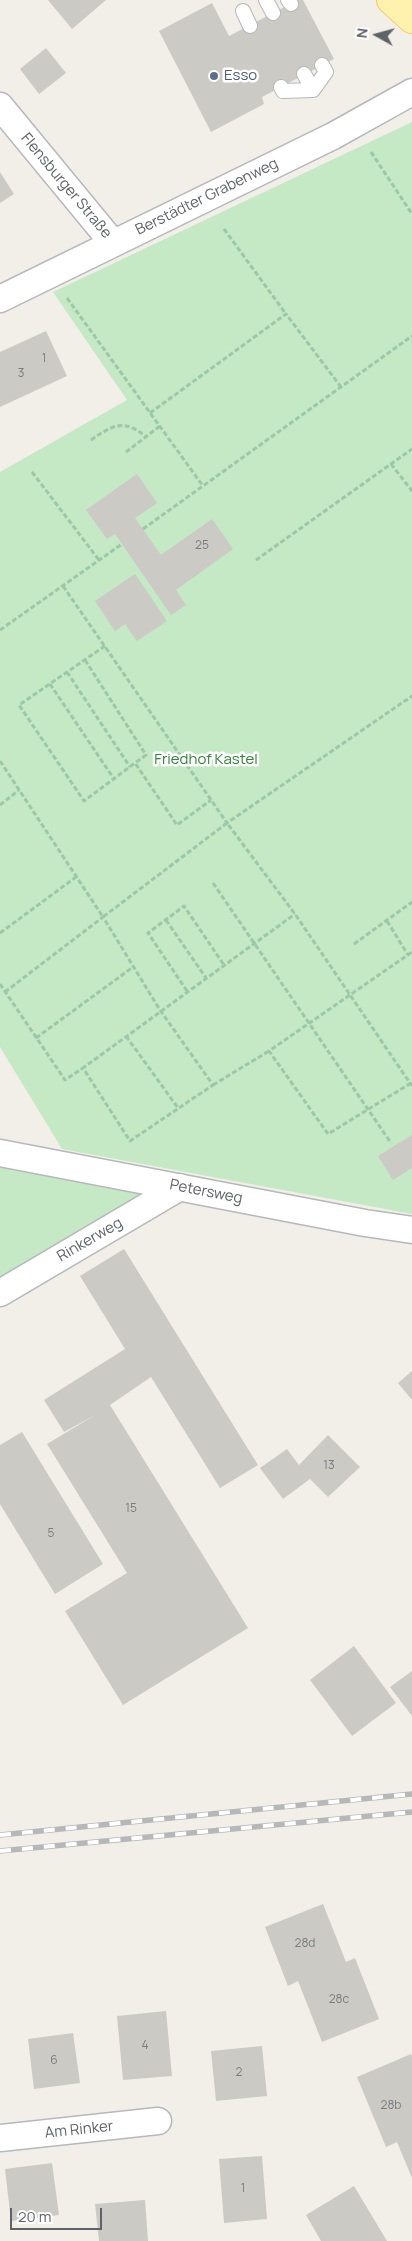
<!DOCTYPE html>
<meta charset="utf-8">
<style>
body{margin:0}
#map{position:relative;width:412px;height:2241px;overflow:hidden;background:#f1efe8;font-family:Manrope,sans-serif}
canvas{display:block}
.north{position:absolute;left:352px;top:10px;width:50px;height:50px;-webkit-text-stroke:4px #fff;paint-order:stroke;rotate:277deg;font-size:14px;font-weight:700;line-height:20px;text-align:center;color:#5f6368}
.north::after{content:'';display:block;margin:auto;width:18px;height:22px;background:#5f6368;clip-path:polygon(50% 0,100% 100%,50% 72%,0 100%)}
.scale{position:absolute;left:10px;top:2208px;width:92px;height:22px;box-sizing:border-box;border:2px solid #5f6368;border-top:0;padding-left:6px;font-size:15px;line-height:18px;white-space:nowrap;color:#5f6368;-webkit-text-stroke:4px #fff;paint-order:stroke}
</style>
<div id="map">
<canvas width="412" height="2241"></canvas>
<div class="north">N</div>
<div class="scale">20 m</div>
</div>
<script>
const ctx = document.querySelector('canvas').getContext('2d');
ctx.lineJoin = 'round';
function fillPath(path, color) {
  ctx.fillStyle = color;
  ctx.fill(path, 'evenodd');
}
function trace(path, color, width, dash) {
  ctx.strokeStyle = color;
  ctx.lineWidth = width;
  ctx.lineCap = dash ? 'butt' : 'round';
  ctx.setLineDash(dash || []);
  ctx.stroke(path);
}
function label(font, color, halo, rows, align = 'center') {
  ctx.font = font + ' Manrope,sans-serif';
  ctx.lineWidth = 5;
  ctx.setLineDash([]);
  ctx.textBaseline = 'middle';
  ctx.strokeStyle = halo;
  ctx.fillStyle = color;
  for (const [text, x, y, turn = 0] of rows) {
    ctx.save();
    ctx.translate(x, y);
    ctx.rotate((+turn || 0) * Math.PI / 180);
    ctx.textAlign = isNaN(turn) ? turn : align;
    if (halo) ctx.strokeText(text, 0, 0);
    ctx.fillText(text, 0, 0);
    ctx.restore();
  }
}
fillPath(new Path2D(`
 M 412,122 L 412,1214 L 62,1149 L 0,1047 L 0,472 L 127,400 L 53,292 Z
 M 0,1167 L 150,1193 L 0,1289 Z`), '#c5e8c5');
fillPath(new Path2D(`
 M 48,0 L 106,0 L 72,29 Z
 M 298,0 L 303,0 L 334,59 L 262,97 L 264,104 L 211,132 L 159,31 L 212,3 L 229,36 Z
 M 46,48 L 66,73 L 39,94 L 20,69 Z
 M 0,172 L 14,194 L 0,203 Z
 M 46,331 L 67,376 L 0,407 L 0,352 Z
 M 137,474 L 157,503 L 135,518 L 161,555 L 212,519 L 233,549 L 176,590 L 186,605 L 171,615 L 115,534 L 107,539 L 86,510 Z
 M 135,574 L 167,621 L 137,641 L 125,624 L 115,631 L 95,601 Z
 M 412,1135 L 412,1168 L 393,1180 L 378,1156 Z
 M 124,1249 L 258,1465 L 220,1488 L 151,1377 L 110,1405 L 248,1628 L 123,1705 L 65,1611 L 127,1573 L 47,1444 L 95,1415 L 64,1432 L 44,1400 L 125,1349 L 80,1276 Z
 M 412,1371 L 412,1400 L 398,1383 Z
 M 22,1432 L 103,1564 L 55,1594 L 0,1504 L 0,1445 Z
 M 328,1435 L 360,1467 L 328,1497 L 310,1479 L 283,1499 L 260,1468 L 287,1449 L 299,1465 Z
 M 354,1646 L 396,1703 L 352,1736 L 310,1680 Z
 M 412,1671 L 412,1716 L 390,1687 Z
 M 323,1904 L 346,1962 L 355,1958 L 379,2019 L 322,2042 L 298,1981 L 288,1986 L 265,1927 Z
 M 166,2011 L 172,2076 L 123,2080 L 117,2016 Z
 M 73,2033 L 80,2083 L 34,2089 L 28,2039 Z
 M 262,2046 L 267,2096 L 216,2101 L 211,2051 Z
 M 411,2054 L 412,2057 L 412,2178 L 397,2142 L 386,2147 L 357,2077 Z
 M 262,2156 L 267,2219 L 224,2223 L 219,2159 Z
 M 52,2163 L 59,2215 L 11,2221 L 5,2169 Z
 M 354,2186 L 387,2241 L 321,2241 L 306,2215 Z
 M 145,2200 L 148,2241 L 99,2241 L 95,2204 Z`), '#cccac5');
const service = new Path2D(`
 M 266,0 L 273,13
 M 288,0 L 291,4
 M 243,11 L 250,26
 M 304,74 L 313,90
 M 281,87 L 283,91 L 313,90
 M 313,90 L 326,72 L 322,65`);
const minor = new Path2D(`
 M 0,106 L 113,243
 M 0,299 L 333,136 L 412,92
 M 0,1153 L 365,1223 L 412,1230
 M 0,1293 L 180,1187
 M 0,2138 L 158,2121`);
const primary = new Path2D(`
 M 391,0 L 412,19`);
trace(service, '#b5b8bc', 16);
trace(minor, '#b5b8bc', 29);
trace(primary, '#f2c960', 30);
trace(new Path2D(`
 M 371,152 L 412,214
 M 224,229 L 286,314
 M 67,298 L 203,486
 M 150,413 L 286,314 L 341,387
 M 91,440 C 113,425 124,418 146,437
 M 126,452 L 160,426
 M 391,464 L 412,491
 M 32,472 L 99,560
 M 143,529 L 412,336
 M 256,560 L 412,449
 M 63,586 L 227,823 L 412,696
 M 0,630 L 122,544
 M 105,646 L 19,705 L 84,801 L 135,763 L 177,825 L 211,800
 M 85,660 L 146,755 L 135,763
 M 67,672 L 130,767
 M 50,684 L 114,779
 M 0,761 L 103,917 L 227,823 L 295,914 L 412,1086
 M 0,805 L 19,790
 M 213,883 L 391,1143
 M 166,920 L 206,978
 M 387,921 L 408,955
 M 0,933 L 76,877
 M 354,944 L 412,902
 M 0,984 L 65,1080 L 83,1068
 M 187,991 L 148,933 L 184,906 L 224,965
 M 5,992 L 103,917 L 160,1010 L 213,1085 L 130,1141 L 83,1068 L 295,914
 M 126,1036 L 178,1108
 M 36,1038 L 133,967
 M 411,1083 L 328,1134 L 269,1051 L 412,952
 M 213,1085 L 269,1051`), '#9cc7a9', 3, [5, 2.5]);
trace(service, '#fff', 14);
trace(minor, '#fff', 26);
trace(primary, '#fff2af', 28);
const rail = new Path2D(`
 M 0,1835 L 412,1794
 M 0,1851 L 412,1812`);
trace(rail, '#b6b7b8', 5.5);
trace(rail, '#fff', 4, [11]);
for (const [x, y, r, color] of [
 [214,76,5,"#5c6f8a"]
]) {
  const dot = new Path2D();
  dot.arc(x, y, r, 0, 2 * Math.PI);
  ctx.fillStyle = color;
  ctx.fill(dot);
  trace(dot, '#fff', 2);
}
label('12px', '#7a7d7f', null, [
 ["1",44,359],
 ["3",21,374],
 ["25",202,546],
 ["13",329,1466],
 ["15",131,1509],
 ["5",51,1534],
 ["28d",305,1944],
 ["28c",339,2000],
 ["4",145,2046],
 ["6",54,2061],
 ["2",239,2073],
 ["28b",391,2106],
 ["1",243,2189]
]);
label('15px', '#4e5e75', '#fff', [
 ["Esso",224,76]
], 'left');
label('15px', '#5f6368', '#fff', [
 ["Flensburger Straße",66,186,50],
 ["Berstädter Grabenweg",207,197,-26],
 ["Petersweg",206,1192,11],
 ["Rinkerweg",90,1240,-30],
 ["Am Rinker",79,2130,-6]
]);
label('15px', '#348238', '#fff', [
 ["Friedhof Kastel",206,760]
]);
</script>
